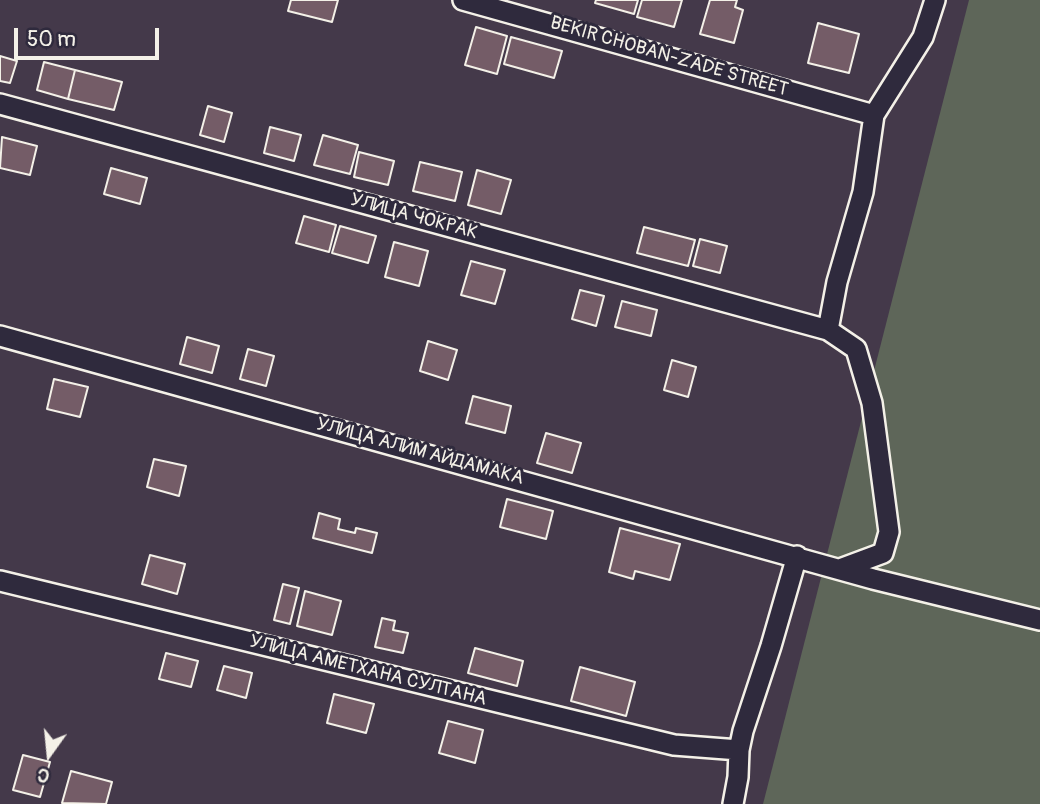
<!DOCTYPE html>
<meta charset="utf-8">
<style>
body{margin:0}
#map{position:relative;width:1040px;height:804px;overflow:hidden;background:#44394a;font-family:Pangolin,sans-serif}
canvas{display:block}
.north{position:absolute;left:14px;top:720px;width:70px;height:70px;-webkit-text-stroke:5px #2f2a3d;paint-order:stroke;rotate:195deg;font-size:19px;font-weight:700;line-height:28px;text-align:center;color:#f4f1e8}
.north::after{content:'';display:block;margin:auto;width:24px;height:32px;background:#f4f1e8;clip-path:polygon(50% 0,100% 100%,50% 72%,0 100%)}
.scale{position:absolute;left:14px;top:28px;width:145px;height:32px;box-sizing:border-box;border:4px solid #f4f1e8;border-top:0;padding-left:9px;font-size:21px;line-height:24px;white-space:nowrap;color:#f4f1e8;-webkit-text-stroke:5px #2f2a3d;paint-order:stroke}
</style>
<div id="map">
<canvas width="1040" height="804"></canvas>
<div class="north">С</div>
<div class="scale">50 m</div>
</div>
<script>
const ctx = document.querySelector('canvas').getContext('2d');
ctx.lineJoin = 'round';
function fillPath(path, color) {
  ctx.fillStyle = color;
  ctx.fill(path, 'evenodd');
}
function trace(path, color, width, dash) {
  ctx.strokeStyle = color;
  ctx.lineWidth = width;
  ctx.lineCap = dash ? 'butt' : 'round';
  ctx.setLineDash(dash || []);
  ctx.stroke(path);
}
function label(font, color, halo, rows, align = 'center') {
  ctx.font = font + ' Pangolin,sans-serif';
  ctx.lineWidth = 6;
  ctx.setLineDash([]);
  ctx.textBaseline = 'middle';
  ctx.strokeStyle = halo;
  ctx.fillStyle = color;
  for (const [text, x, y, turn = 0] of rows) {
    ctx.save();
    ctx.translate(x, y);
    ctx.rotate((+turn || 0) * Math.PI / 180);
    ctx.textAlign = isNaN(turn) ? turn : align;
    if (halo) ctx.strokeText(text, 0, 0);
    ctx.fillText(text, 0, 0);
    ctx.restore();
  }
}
fillPath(new Path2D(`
 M 969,0 L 1040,0 L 1040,804 L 763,804 Z`), '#5e6659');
const building = new Path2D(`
 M 291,0 L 338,0 L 332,22 L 288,11 Z
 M 596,0 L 638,0 L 634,14 L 595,3 Z
 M 642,0 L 682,0 L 674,27 L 637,17 Z
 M 710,0 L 737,0 L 735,7 L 743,10 L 734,43 L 700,34 Z
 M 818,23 L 859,34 L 849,73 L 808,63 Z
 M 476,27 L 507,36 L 497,74 L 465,65 Z
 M 511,37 L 562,51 L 554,78 L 504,64 Z
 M 0,56 L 17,61 L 10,83 L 0,81 Z
 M 44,62 L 75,70 L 68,99 L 37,90 Z
 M 75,70 L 122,82 L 114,110 L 68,99 Z
 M 208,106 L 232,113 L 224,142 L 200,135 Z
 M 270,127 L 301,135 L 294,161 L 264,153 Z
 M 323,135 L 358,145 L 350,174 L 314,165 Z
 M 2,137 L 37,146 L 30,175 L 0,168 Z
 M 359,152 L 394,161 L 388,185 L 354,177 Z
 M 420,162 L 462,172 L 455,201 L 413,191 Z
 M 111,168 L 147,178 L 140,204 L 104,194 Z
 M 477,170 L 511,180 L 501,214 L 468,205 Z
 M 304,216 L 336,225 L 329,252 L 296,243 Z
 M 340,226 L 376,236 L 368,263 L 332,253 Z
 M 644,227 L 695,240 L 688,266 L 637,253 Z
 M 700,239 L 727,246 L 720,273 L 693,266 Z
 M 394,242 L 428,251 L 419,286 L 385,277 Z
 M 471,261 L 505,270 L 495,304 L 461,295 Z
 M 580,290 L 604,296 L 596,326 L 572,319 Z
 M 622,301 L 657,310 L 651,336 L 615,327 Z
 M 187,337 L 219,346 L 212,373 L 180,364 Z
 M 428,341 L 457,350 L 448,380 L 420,371 Z
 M 248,349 L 274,356 L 266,386 L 240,379 Z
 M 672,360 L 696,367 L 688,397 L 664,390 Z
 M 54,379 L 88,387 L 80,417 L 47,409 Z
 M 473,396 L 511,406 L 505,433 L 466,423 Z
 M 546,433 L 581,443 L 572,473 L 537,463 Z
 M 154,459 L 186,466 L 179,496 L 147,487 Z
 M 507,499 L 553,511 L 546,539 L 500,527 Z
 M 319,513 L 340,519 L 338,529 L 355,533 L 356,528 L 377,533 L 372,553 L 313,538 Z
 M 620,528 L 680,544 L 670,580 L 635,571 L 633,579 L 609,572 Z
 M 150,555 L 185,564 L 177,594 L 142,584 Z
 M 283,584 L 299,588 L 290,624 L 274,620 Z
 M 305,591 L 341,601 L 332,635 L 297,626 Z
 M 382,618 L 395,621 L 393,630 L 408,633 L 403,653 L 375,647 Z
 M 475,648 L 523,661 L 517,686 L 468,673 Z
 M 166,653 L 198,661 L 191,687 L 159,679 Z
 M 224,666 L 252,673 L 246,698 L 217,690 Z
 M 580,667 L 635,682 L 626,716 L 571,701 Z
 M 334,694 L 374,704 L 366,733 L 327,723 Z
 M 448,721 L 483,730 L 475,763 L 439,753 Z
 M 23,755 L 50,762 L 40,797 L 13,790 Z
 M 71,771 L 112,782 L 106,804 L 62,803 Z`);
fillPath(building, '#745c67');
trace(building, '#f4f1e8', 2);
const minor = new Path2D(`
 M 463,0 L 874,115
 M 0,104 L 828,330
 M 0,336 L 873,579 L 1040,620
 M 840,569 L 883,553 L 889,532 L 872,403 L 856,349 L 828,330 L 837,282 L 863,192 L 874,115 L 923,37 L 935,0
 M 0,581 L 674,745 L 739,750
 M 733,804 L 738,777 L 739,750 L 743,731 L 771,646 L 797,556`);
trace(minor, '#f4f1e8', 24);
trace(minor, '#2f2a3d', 19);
label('19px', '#f4f1e8', '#2f2a3d', [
 ["BEKIR CHOBAN-ZADE STREET",669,57,16],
 ["УЛИЦА ЧОКРАК",414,217,15],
 ["УЛИЦА АЛИМ АЙДАМАКА",420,452,15],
 ["УЛИЦА АМЕТХАНА СУЛТАНА",368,671,14]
]);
</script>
